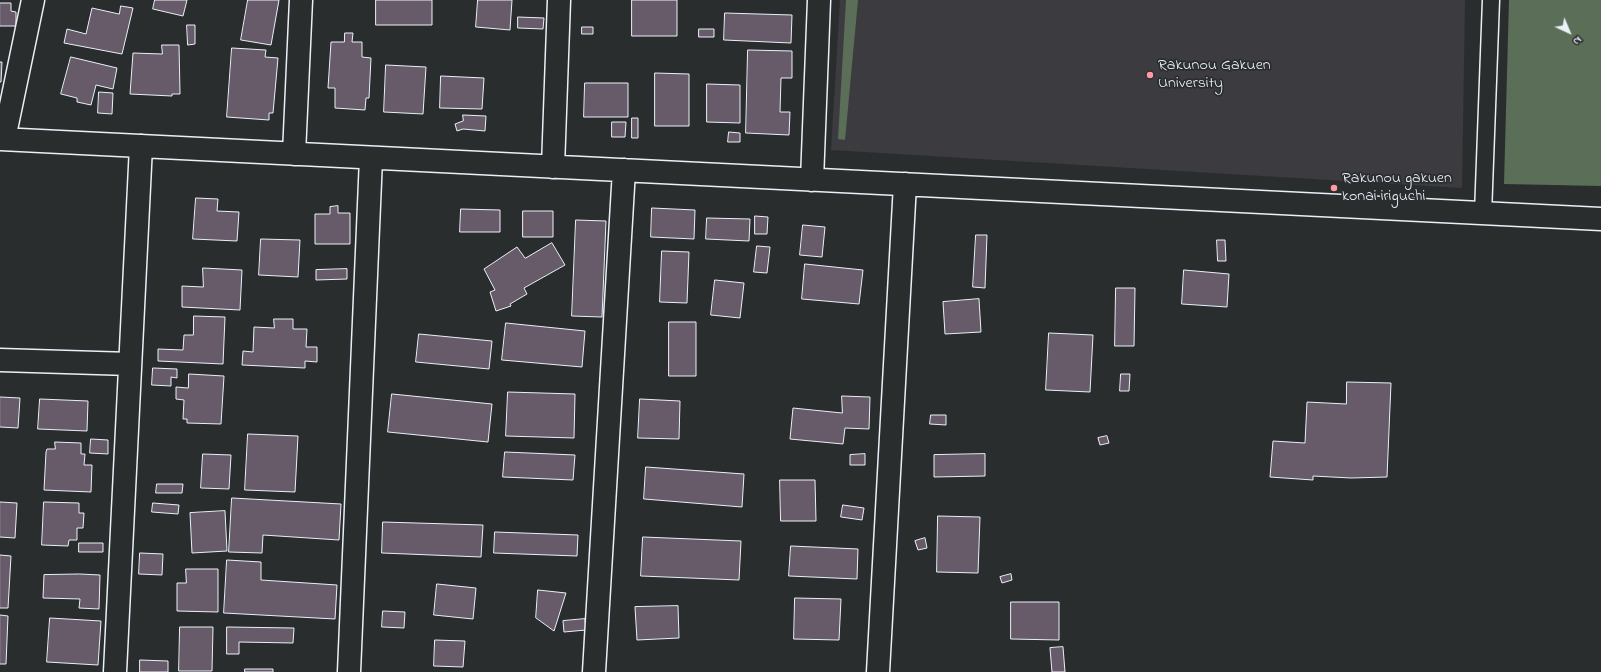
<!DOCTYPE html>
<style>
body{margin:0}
#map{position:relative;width:1601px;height:672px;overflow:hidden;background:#2a2d2e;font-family:"Indie Flower",sans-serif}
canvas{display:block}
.north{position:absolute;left:1549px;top:12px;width:40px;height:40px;-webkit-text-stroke:3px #2a2d2e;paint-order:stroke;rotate:136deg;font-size:11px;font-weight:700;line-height:16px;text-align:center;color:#e8f1f8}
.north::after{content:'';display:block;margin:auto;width:14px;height:18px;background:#e8f1f8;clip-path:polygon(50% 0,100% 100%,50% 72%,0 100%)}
</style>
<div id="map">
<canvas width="1601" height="672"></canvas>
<div class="north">N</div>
</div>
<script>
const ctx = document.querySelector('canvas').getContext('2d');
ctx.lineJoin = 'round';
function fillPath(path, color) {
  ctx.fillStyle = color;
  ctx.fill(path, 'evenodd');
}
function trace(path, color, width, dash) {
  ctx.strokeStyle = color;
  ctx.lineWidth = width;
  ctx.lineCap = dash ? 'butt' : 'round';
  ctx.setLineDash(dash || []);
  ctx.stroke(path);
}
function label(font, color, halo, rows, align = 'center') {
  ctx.font = font + ' "Indie Flower",sans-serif';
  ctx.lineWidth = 3.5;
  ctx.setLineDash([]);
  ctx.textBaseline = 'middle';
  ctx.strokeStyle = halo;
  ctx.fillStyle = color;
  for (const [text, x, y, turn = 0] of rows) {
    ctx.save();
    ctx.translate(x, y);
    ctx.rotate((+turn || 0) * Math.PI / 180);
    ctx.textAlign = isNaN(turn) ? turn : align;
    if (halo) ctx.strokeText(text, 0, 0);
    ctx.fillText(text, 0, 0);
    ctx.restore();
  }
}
fillPath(new Path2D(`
 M 840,0 L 1465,0 L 1462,188 L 831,150 Z`), '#3c3b40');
fillPath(new Path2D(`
 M 846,0 L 858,0 L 845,140 L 838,139 Z
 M 1509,0 L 1601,0 L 1601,186 L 1504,184 Z`), '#5b6e58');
const building = new Path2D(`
 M 155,0 L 187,0 L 183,16 L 153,9 Z
 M 248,0 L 279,0 L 271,45 L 241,40 Z
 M 376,0 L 432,0 L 432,25 L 376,25 Z
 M 478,0 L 512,0 L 510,30 L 476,27 Z
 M 632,0 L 677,0 L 677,36 L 632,36 Z
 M 0,3 L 11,3 L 11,11 L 16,12 L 16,26 L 0,26 Z
 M 121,6 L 133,8 L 122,54 L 64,43 L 67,29 L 86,34 L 92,8 L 119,14 Z
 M 725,13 L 792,15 L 791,43 L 724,40 Z
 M 518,17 L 544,18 L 543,29 L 518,28 Z
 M 187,25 L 195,25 L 195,44 L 188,45 Z
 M 582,27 L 593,27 L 593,34 L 582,34 Z
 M 699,29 L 714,29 L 714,37 L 699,37 Z
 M 345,33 L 353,33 L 352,42 L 362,42 L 362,57 L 371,58 L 369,98 L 366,98 L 365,110 L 335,108 L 335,88 L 328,88 L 331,42 L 344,42 Z
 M 162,45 L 179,45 L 180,94 L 172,94 L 172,96 L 130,94 L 133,53 L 162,54 Z
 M 232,48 L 266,50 L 265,57 L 278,58 L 273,113 L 269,113 L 269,120 L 227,117 Z
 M 748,50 L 792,51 L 792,78 L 781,78 L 780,112 L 790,112 L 789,135 L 746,133 Z
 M 71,57 L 117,68 L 113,89 L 96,85 L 91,105 L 77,102 L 77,98 L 61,94 Z
 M 0,62 L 2,62 L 1,82 L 0,82 Z
 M 386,65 L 426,67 L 423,114 L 384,112 Z
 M 655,73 L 689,74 L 689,126 L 655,126 Z
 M 441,76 L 484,78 L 482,109 L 440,108 Z
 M 585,83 L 628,83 L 628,117 L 584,117 Z
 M 707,84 L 740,85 L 740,123 L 707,122 Z
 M 99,92 L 113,93 L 112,114 L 98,113 Z
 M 463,115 L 486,116 L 485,131 L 463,129 L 457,131 L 455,124 L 463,121 Z
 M 632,118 L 638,118 L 638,138 L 632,138 Z
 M 612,122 L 626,122 L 625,137 L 612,137 Z
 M 729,132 L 740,133 L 740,142 L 728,142 Z
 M 196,198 L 218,199 L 217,211 L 239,212 L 237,241 L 193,239 Z
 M 338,206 L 338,213 L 350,213 L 350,244 L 315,244 L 315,214 L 330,214 L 330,207 Z
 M 652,208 L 695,210 L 694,239 L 651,237 Z
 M 461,209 L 500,210 L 500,232 L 460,232 Z
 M 523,211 L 553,211 L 553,237 L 523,237 Z
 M 755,216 L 768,217 L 767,234 L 755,234 Z
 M 707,218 L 750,219 L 749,241 L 706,239 Z
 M 576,220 L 606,221 L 602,317 L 572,316 Z
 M 803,225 L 825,227 L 822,257 L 800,255 Z
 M 976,235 L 987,235 L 985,288 L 973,287 Z
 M 261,239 L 300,240 L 298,277 L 259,275 Z
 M 1217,240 L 1225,240 L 1226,261 L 1218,261 Z
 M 552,243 L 565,265 L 524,288 L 527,294 L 510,304 L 511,306 L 496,311 L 490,292 L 495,290 L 484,269 L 517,247 L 525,258 Z
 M 757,246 L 770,247 L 767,273 L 754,272 Z
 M 662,251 L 689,252 L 687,303 L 660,302 Z
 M 805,264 L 863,270 L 859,304 L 802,299 Z
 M 203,268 L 242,270 L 240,310 L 182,307 L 182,286 L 203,287 Z
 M 347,269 L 347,279 L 316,280 L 316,270 Z
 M 1184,270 L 1229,274 L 1227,307 L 1182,304 Z
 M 715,280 L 744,283 L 740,318 L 711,315 Z
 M 1116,288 L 1135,288 L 1134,346 L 1115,346 Z
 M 979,299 L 981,332 L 945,334 L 943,302 Z
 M 194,316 L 225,317 L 223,364 L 158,361 L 158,349 L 183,350 L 184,335 L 193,335 Z
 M 274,319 L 293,319 L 293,329 L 307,329 L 306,347 L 317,347 L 317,362 L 305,361 L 305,368 L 242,365 L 243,351 L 253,352 L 254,327 L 274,328 Z
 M 669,322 L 696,322 L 696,376 L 669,376 Z
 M 506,323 L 585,331 L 582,367 L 502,360 Z
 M 1049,333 L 1093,335 L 1090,392 L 1046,390 Z
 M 419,334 L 492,341 L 489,369 L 416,362 Z
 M 153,368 L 177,369 L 177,378 L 171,377 L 171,386 L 152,385 Z
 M 189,374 L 224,376 L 221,424 L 187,423 L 187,419 L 183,419 L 184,400 L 176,399 L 176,387 L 188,388 Z
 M 1121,374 L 1130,374 L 1129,391 L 1120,391 Z
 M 1347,382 L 1391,383 L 1387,477 L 1351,478 L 1313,476 L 1313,480 L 1270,477 L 1273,441 L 1305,443 L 1307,402 L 1346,404 Z
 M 508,392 L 575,394 L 574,438 L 506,436 Z
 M 392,394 L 492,404 L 488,442 L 388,432 Z
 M 842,396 L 870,397 L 869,429 L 845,428 L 843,444 L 790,439 L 793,408 L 842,413 Z
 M 0,397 L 20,398 L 18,428 L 0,427 Z
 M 40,399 L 88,401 L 87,431 L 38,429 Z
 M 640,399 L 680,401 L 679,439 L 638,438 Z
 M 931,415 L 946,415 L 946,425 L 930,424 Z
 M 248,434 L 298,436 L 295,492 L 245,490 Z
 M 1107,436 L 1109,443 L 1100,445 L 1098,438 Z
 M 91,439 L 108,440 L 108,454 L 90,453 Z
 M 55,442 L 81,443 L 81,454 L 85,454 L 84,465 L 92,465 L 91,492 L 44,490 L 46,452 L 47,449 L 55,449 Z
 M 505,452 L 575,455 L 573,480 L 503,477 Z
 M 203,454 L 231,455 L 229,489 L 201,488 Z
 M 865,454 L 865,465 L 850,465 L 850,455 Z
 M 985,454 L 985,476 L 934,477 L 934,455 Z
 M 646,467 L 744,474 L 742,507 L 644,499 Z
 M 780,480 L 815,480 L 816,521 L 781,521 Z
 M 157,484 L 183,484 L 182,493 L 156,493 Z
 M 232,498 L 341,504 L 339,540 L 263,535 L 262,553 L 229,552 Z
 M 0,502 L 17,503 L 15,538 L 0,537 Z
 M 44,502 L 79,503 L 79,513 L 84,513 L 83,528 L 77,528 L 77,540 L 69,540 L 68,546 L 42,545 Z
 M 153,503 L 179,505 L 178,514 L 152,512 Z
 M 843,505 L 864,508 L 862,520 L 841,517 Z
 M 225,511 L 227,551 L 192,553 L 190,513 Z
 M 938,516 L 980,517 L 978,573 L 937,572 Z
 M 383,522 L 483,525 L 481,557 L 382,553 Z
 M 495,532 L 578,535 L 577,556 L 494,553 Z
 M 643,537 L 741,541 L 739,580 L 641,576 Z
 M 925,538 L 927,548 L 918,550 L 915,541 Z
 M 79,543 L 103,543 L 103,552 L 79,552 Z
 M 791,546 L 858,549 L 857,579 L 789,576 Z
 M 140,553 L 163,554 L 162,575 L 139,574 Z
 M 0,555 L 11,556 L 8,608 L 0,608 Z
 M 227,560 L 261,562 L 261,580 L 337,585 L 335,619 L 224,613 Z
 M 186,569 L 218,569 L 218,612 L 177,611 L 177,583 L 186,583 Z
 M 80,574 L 100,575 L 99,609 L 79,608 L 80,599 L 43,598 L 44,575 Z
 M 1011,574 L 1012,580 L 1002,583 L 1000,577 Z
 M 437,584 L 476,588 L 473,619 L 434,615 Z
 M 538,590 L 566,593 L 554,631 L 536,618 Z
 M 795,598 L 841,599 L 839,640 L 794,639 Z
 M 1011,602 L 1059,602 L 1059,640 L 1011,639 Z
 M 678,606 L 679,638 L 637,640 L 635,607 Z
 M 383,611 L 405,612 L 404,628 L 382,627 Z
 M 0,615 L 8,616 L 6,664 L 0,664 Z
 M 50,618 L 101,621 L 98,665 L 47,662 Z
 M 585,619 L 586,630 L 564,632 L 563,621 Z
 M 180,627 L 213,627 L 212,671 L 179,671 Z
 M 227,627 L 294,628 L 293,643 L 239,642 L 239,654 L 227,654 Z
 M 435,640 L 465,641 L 463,667 L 434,666 Z
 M 1063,647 L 1065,672 L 1052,672 L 1050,648 Z
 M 140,660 L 168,661 L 168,672 L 140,672 Z
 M 245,669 L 273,669 L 273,672 L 245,672 Z`);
fillPath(building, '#675b6a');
trace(building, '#e8f1f8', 1);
const service = new Path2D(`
 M 1483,214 L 1491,0`);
const minor = new Path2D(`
 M 0,139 L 1601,219
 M 4,139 L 33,0
 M 294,154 L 301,0
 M 553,167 L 559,0
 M 812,180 L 819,0
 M 0,360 L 130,364
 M 115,672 L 141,146
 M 349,672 L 371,158
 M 594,672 L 624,170
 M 878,672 L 905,184`);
trace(service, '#e8f1f8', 19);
trace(minor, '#e8f1f8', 25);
trace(service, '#2a2d2e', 16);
trace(minor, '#2a2d2e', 22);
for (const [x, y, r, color] of [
 [1150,75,4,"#ff9aa2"],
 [1334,188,4,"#ff9aa2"]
]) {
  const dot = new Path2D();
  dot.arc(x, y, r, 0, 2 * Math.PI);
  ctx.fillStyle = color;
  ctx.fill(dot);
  trace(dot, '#2a2d2e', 1.5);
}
label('16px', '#e8f1f8', '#2a2d2e', [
 ["Rakunou Gakuen",1158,66],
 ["University",1158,84],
 ["Rakunou gakuen",1342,179],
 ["konai iriguchi",1342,197]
], 'left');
</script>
